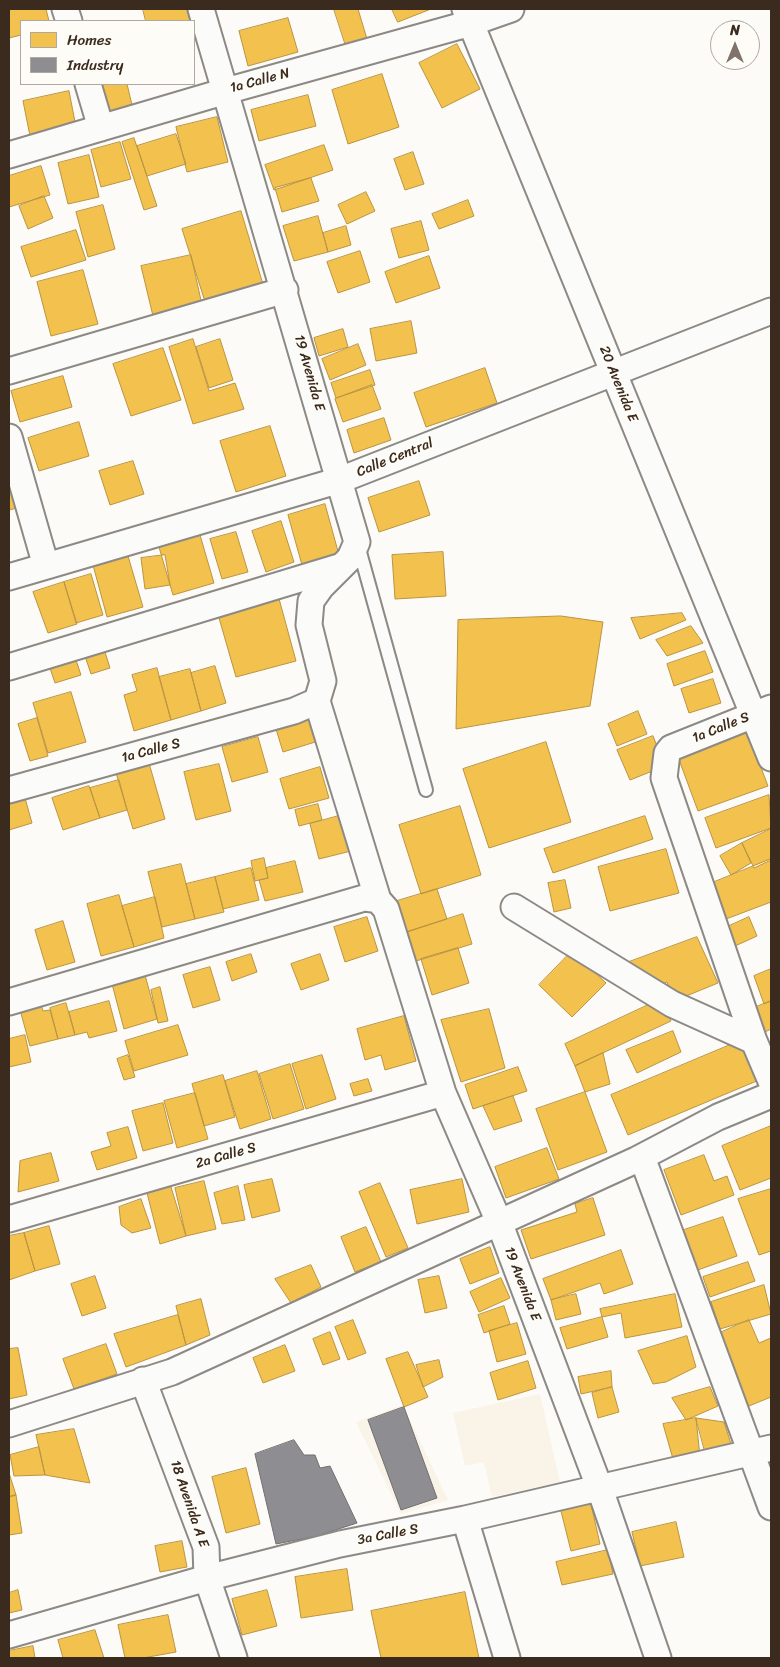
<!DOCTYPE html>
<style>
body{margin:0}
#map{position:relative;width:780px;height:1667px;overflow:hidden;background:#fcfbf8;font-family:Sriracha,sans-serif}
canvas{display:block}
.frame{position:absolute;inset:0;border:10px solid #3b2a1e;pointer-events:none}
.legend{position:absolute;left:20px;top:20px;width:175px;height:65px;box-sizing:border-box;background:#fdfcf7;border:1px solid #afa8a0;margin:0;padding:6px 9px;list-style:none;font-size:15px;color:#3b2a1e}
.legend li{display:flex;align-items:center;gap:10px;height:25px}
.legend b{width:25px;border:1px solid #afa8a0}
.north{position:absolute;left:710px;top:20px;width:50px;height:50px;box-sizing:border-box;background:#fdfcf7;border:1px solid #afa8a0;border-radius:50%;rotate:0deg;font-size:14px;font-weight:700;line-height:20px;text-align:center;color:#3b2a1e}
.north::after{content:'';display:block;margin:auto;width:18px;height:22px;background:#7f736a;clip-path:polygon(50% 0,100% 100%,50% 72%,0 100%)}
</style>
<div id="map">
<canvas width="780" height="1667"></canvas>
<div class="frame"></div>
<ul class="legend">
<li><b style="height:14px;background:#f2c14e"></b>Homes</li>
<li><b style="height:14px;background:#8d8d92"></b>Industry</li>
</ul>
<div class="north">N</div>
</div>
<script>
const ctx = document.querySelector('canvas').getContext('2d');
ctx.lineJoin = 'round';
function fillPath(path, color) {
  ctx.fillStyle = color;
  ctx.fill(path, 'evenodd');
}
function trace(path, color, width, dash) {
  ctx.strokeStyle = color;
  ctx.lineWidth = width;
  ctx.lineCap = dash ? 'butt' : 'round';
  ctx.setLineDash(dash || []);
  ctx.stroke(path);
}
function label(font, color, halo, rows, align = 'center') {
  ctx.font = font + ' Sriracha,sans-serif';
  ctx.lineWidth = 5;
  ctx.setLineDash([]);
  ctx.textBaseline = 'middle';
  ctx.strokeStyle = halo;
  ctx.fillStyle = color;
  for (const [text, x, y, turn = 0] of rows) {
    ctx.save();
    ctx.translate(x, y);
    ctx.rotate((+turn || 0) * Math.PI / 180);
    ctx.textAlign = isNaN(turn) ? turn : align;
    if (halo) ctx.strokeText(text, 0, 0);
    ctx.fillText(text, 0, 0);
    ctx.restore();
  }
}
fillPath(new Path2D(`
 M 540,1394 L 560,1482 L 492,1497 L 484,1462 L 465,1466 L 453,1413 Z
 M 403,1405 L 448,1500 L 401,1514 L 356,1422 Z`), '#f9f3e8');
const homes = new Path2D(`
 M 9,9 L 46,9 L 49,21 L 21,21 L 21,35 L 9,38 Z
 M 143,9 L 187,9 L 190,21 L 146,21 Z
 M 334,9 L 358,9 L 367,39 L 346,46 Z
 M 392,9 L 431,9 L 398,22 Z
 M 288,18 L 298,52 L 248,66 L 239,31 Z
 M 457,44 L 480,89 L 442,108 L 419,63 Z
 M 382,74 L 399,127 L 348,144 L 332,90 Z
 M 101,84 L 127,84 L 133,109 L 108,114 Z
 M 69,91 L 76,127 L 30,136 L 23,101 Z
 M 308,95 L 316,126 L 259,141 L 251,110 Z
 M 217,117 L 228,162 L 187,172 L 176,127 Z
 M 176,134 L 186,164 L 147,176 L 137,146 Z
 M 134,138 L 157,206 L 144,210 L 122,142 Z
 M 120,142 L 131,179 L 101,187 L 91,150 Z
 M 324,145 L 333,170 L 274,190 L 265,165 Z
 M 413,152 L 424,184 L 405,190 L 394,159 Z
 M 89,155 L 99,197 L 68,204 L 58,163 Z
 M 41,166 L 50,195 L 9,207 L 9,176 Z
 M 311,178 L 319,201 L 282,212 L 275,188 Z
 M 366,192 L 375,211 L 347,224 L 338,205 Z
 M 44,196 L 53,218 L 28,229 L 19,206 Z
 M 468,200 L 474,216 L 439,229 L 432,214 Z
 M 103,205 L 115,249 L 88,257 L 76,212 Z
 M 241,211 L 265,291 L 207,308 L 182,229 Z
 M 318,216 L 328,252 L 294,261 L 283,226 Z
 M 421,221 L 429,250 L 399,258 L 391,229 Z
 M 346,226 L 351,245 L 328,252 L 323,233 Z
 M 76,230 L 86,260 L 31,277 L 21,247 Z
 M 360,251 L 370,282 L 338,293 L 327,262 Z
 M 191,255 L 202,305 L 153,316 L 141,266 Z
 M 429,256 L 440,288 L 396,303 L 385,272 Z
 M 83,270 L 98,324 L 51,336 L 37,282 Z
 M 411,321 L 417,353 L 376,361 L 370,329 Z
 M 343,329 L 348,347 L 319,356 L 314,338 Z
 M 193,339 L 209,391 L 235,383 L 244,409 L 193,424 L 169,347 Z
 M 220,339 L 233,380 L 209,388 L 196,347 Z
 M 358,344 L 366,365 L 330,380 L 322,359 Z
 M 163,348 L 181,400 L 131,416 L 113,364 Z
 M 485,368 L 497,403 L 426,427 L 414,393 Z
 M 370,370 L 375,385 L 336,398 L 331,383 Z
 M 63,376 L 72,407 L 20,422 L 11,391 Z
 M 372,385 L 381,409 L 343,422 L 335,399 Z
 M 384,418 L 391,440 L 354,453 L 347,430 Z
 M 79,422 L 89,456 L 39,471 L 28,438 Z
 M 270,426 L 286,476 L 236,492 L 220,441 Z
 M 133,461 L 144,494 L 110,505 L 99,471 Z
 M 419,481 L 430,515 L 379,532 L 368,498 Z
 M 9,482 L 17,508 L 9,510 Z
 M 325,504 L 339,555 L 302,565 L 288,515 Z
 M 281,521 L 294,562 L 266,572 L 252,531 Z
 M 236,532 L 248,572 L 222,579 L 210,539 Z
 M 200,535 L 214,583 L 173,595 L 159,547 Z
 M 443,552 L 446,596 L 395,599 L 392,555 Z
 M 165,555 L 170,585 L 145,589 L 141,558 Z
 M 128,556 L 143,607 L 107,617 L 93,565 Z
 M 91,574 L 103,615 L 76,623 L 64,582 Z
 M 64,582 L 77,624 L 48,633 L 33,592 Z
 M 278,595 L 296,661 L 236,677 L 217,611 Z
 M 682,613 L 686,620 L 640,639 L 631,618 Z
 M 561,616 L 603,622 L 590,706 L 456,729 L 458,620 Z
 M 691,626 L 703,643 L 667,656 L 656,640 Z
 M 705,651 L 713,672 L 674,686 L 667,664 Z
 M 105,652 L 110,668 L 91,674 L 86,659 Z
 M 76,660 L 81,675 L 55,683 L 50,668 Z
 M 215,666 L 226,703 L 201,711 L 191,673 Z
 M 157,668 L 171,720 L 134,731 L 124,695 L 137,691 L 132,675 Z
 M 190,669 L 201,711 L 171,720 L 159,677 Z
 M 713,679 L 721,703 L 689,713 L 681,689 Z
 M 71,692 L 86,742 L 48,753 L 33,703 Z
 M 638,711 L 647,734 L 617,746 L 608,724 Z
 M 318,716 L 325,739 L 283,752 L 276,729 Z
 M 37,718 L 48,756 L 30,761 L 18,724 Z
 M 747,731 L 768,786 L 698,811 L 678,757 Z
 M 653,736 L 665,766 L 630,780 L 617,750 Z
 M 258,737 L 268,772 L 232,782 L 222,747 Z
 M 546,742 L 571,822 L 489,848 L 463,769 Z
 M 149,763 L 165,819 L 133,829 L 116,773 Z
 M 219,764 L 231,811 L 196,820 L 184,772 Z
 M 320,767 L 329,798 L 289,809 L 280,779 Z
 M 119,780 L 127,810 L 100,818 L 90,788 Z
 M 89,786 L 100,818 L 63,830 L 52,798 Z
 M 769,795 L 771,828 L 716,848 L 705,818 Z
 M 25,798 L 32,823 L 9,830 L 9,803 Z
 M 318,804 L 322,820 L 299,826 L 295,810 Z
 M 460,806 L 481,875 L 421,894 L 399,825 Z
 M 342,815 L 351,851 L 319,859 L 310,824 Z
 M 645,816 L 653,839 L 553,873 L 544,849 Z
 M 771,829 L 771,860 L 754,868 L 742,843 Z
 M 742,843 L 751,863 L 731,875 L 720,856 Z
 M 666,849 L 679,893 L 610,911 L 598,867 Z
 M 264,858 L 268,878 L 255,881 L 251,861 Z
 M 771,859 L 771,902 L 726,919 L 712,883 Z
 M 295,861 L 303,892 L 265,901 L 259,880 L 268,878 L 266,868 Z
 M 181,864 L 195,919 L 162,927 L 148,872 Z
 M 251,868 L 259,900 L 223,909 L 215,877 Z
 M 215,877 L 224,912 L 195,919 L 186,884 Z
 M 565,880 L 571,908 L 554,912 L 548,883 Z
 M 437,889 L 447,919 L 407,932 L 397,901 Z
 M 119,895 L 134,947 L 101,956 L 87,904 Z
 M 155,897 L 164,938 L 134,947 L 122,906 Z
 M 463,914 L 472,944 L 416,961 L 407,932 Z
 M 367,917 L 378,951 L 345,962 L 334,927 Z
 M 749,917 L 757,936 L 735,946 L 727,927 Z
 M 63,921 L 75,962 L 47,970 L 35,930 Z
 M 697,937 L 718,983 L 674,1001 L 667,982 L 656,987 L 631,967 L 629,962 Z
 M 458,948 L 469,983 L 432,995 L 421,959 Z
 M 572,951 L 606,983 L 572,1017 L 539,985 Z
 M 251,954 L 257,972 L 232,981 L 226,962 Z
 M 320,954 L 329,980 L 301,990 L 291,964 Z
 M 210,967 L 220,1000 L 193,1008 L 183,975 Z
 M 771,969 L 771,1001 L 764,1004 L 754,976 Z
 M 145,975 L 157,1019 L 124,1029 L 112,984 Z
 M 160,987 L 168,1021 L 158,1023 L 151,990 Z
 M 661,999 L 671,1021 L 575,1066 L 565,1044 Z
 M 109,1001 L 117,1031 L 89,1038 L 87,1032 L 75,1035 L 69,1012 Z
 M 771,1001 L 771,1029 L 765,1032 L 756,1007 Z
 M 66,1003 L 75,1035 L 58,1039 L 50,1008 Z
 M 41,1005 L 43,1011 L 50,1010 L 58,1039 L 30,1046 L 20,1010 Z
 M 489,1009 L 505,1068 L 461,1082 L 441,1020 Z
 M 404,1016 L 416,1061 L 385,1070 L 381,1055 L 365,1060 L 357,1029 Z
 M 178,1025 L 188,1055 L 134,1071 L 125,1041 Z
 M 673,1031 L 681,1052 L 637,1073 L 626,1050 Z
 M 25,1035 L 31,1062 L 9,1067 L 9,1039 Z
 M 742,1040 L 759,1080 L 628,1135 L 611,1095 Z
 M 603,1053 L 610,1084 L 585,1092 L 575,1066 Z
 M 128,1055 L 135,1077 L 124,1080 L 117,1059 Z
 M 322,1055 L 336,1099 L 306,1109 L 292,1064 Z
 M 290,1064 L 304,1109 L 273,1119 L 259,1074 Z
 M 518,1067 L 527,1091 L 473,1109 L 465,1085 Z
 M 257,1071 L 271,1119 L 240,1129 L 225,1081 Z
 M 223,1075 L 235,1117 L 204,1126 L 192,1084 Z
 M 368,1079 L 372,1091 L 354,1096 L 350,1084 Z
 M 585,1092 L 607,1152 L 558,1170 L 536,1109 Z
 M 195,1093 L 208,1139 L 177,1148 L 164,1101 Z
 M 513,1096 L 522,1121 L 494,1130 L 483,1106 Z
 M 163,1103 L 173,1143 L 143,1151 L 132,1111 Z
 M 771,1126 L 771,1178 L 740,1190 L 722,1146 Z
 M 128,1127 L 137,1158 L 97,1170 L 91,1152 L 111,1146 L 107,1133 Z
 M 547,1148 L 559,1179 L 506,1198 L 495,1167 Z
 M 51,1153 L 59,1181 L 18,1192 L 20,1161 Z
 M 704,1155 L 714,1181 L 727,1176 L 734,1195 L 681,1215 L 664,1170 Z
 M 272,1179 L 280,1211 L 252,1218 L 244,1185 Z
 M 462,1179 L 469,1212 L 417,1224 L 410,1190 Z
 M 204,1181 L 216,1229 L 186,1236 L 175,1188 Z
 M 380,1183 L 408,1248 L 386,1257 L 359,1192 Z
 M 238,1186 L 245,1220 L 222,1224 L 214,1193 Z
 M 171,1187 L 186,1236 L 160,1244 L 147,1193 Z
 M 771,1189 L 771,1251 L 759,1255 L 738,1199 Z
 M 593,1198 L 605,1235 L 531,1259 L 521,1230 L 577,1212 L 575,1204 Z
 M 141,1199 L 151,1228 L 132,1233 L 121,1225 L 119,1207 Z
 M 723,1217 L 737,1256 L 695,1271 L 681,1231 Z
 M 49,1226 L 60,1264 L 35,1271 L 24,1233 Z
 M 366,1227 L 381,1262 L 355,1272 L 341,1237 Z
 M 24,1233 L 35,1271 L 9,1280 L 9,1236 Z
 M 490,1247 L 499,1273 L 470,1284 L 460,1259 Z
 M 621,1250 L 633,1284 L 604,1294 L 600,1283 L 551,1300 L 543,1279 Z
 M 748,1262 L 755,1281 L 710,1297 L 703,1277 Z
 M 311,1265 L 321,1287 L 291,1303 L 275,1279 Z
 M 95,1276 L 106,1308 L 82,1316 L 71,1284 Z
 M 439,1276 L 447,1308 L 425,1313 L 418,1280 Z
 M 501,1278 L 510,1298 L 479,1312 L 470,1292 Z
 M 764,1285 L 771,1314 L 720,1329 L 711,1302 Z
 M 576,1294 L 581,1314 L 556,1320 L 551,1300 Z
 M 675,1294 L 682,1327 L 625,1338 L 621,1313 L 602,1317 L 600,1309 Z
 M 201,1299 L 210,1335 L 186,1345 L 176,1306 Z
 M 504,1306 L 510,1324 L 484,1333 L 478,1315 Z
 M 178,1315 L 186,1345 L 126,1367 L 114,1334 Z
 M 602,1317 L 608,1337 L 567,1349 L 560,1328 Z
 M 353,1320 L 366,1353 L 348,1360 L 335,1327 Z
 M 749,1320 L 759,1343 L 771,1338 L 771,1397 L 744,1408 L 713,1336 Z
 M 517,1323 L 526,1354 L 497,1362 L 489,1331 Z
 M 330,1332 L 340,1359 L 323,1365 L 313,1339 Z
 M 687,1336 L 696,1367 L 666,1382 L 653,1384 L 638,1351 Z
 M 106,1344 L 117,1374 L 74,1389 L 63,1359 Z
 M 285,1345 L 295,1371 L 263,1383 L 253,1358 Z
 M 18,1348 L 27,1395 L 9,1399 L 9,1349 Z
 M 408,1352 L 428,1397 L 404,1407 L 386,1359 Z
 M 439,1360 L 443,1377 L 423,1387 L 416,1365 Z
 M 528,1361 L 536,1388 L 498,1400 L 490,1373 Z
 M 611,1371 L 612,1387 L 581,1394 L 578,1377 Z
 M 612,1387 L 619,1412 L 598,1418 L 592,1393 Z
 M 710,1387 L 718,1406 L 686,1420 L 672,1398 Z
 M 696,1418 L 724,1422 L 732,1447 L 707,1459 Z
 M 696,1418 L 700,1457 L 675,1466 L 663,1424 Z
 M 74,1429 L 90,1483 L 45,1475 L 36,1435 Z
 M 39,1447 L 45,1475 L 14,1476 L 10,1455 Z
 M 246,1468 L 260,1524 L 226,1533 L 212,1477 Z
 M 9,1473 L 16,1495 L 9,1497 Z
 M 16,1495 L 22,1533 L 9,1535 L 9,1497 Z
 M 591,1504 L 600,1544 L 571,1551 L 561,1511 Z
 M 676,1522 L 684,1557 L 640,1566 L 632,1532 Z
 M 182,1541 L 187,1567 L 160,1572 L 155,1546 Z
 M 608,1550 L 613,1574 L 562,1585 L 556,1562 Z
 M 347,1569 L 353,1610 L 301,1618 L 295,1577 Z
 M 18,1590 L 22,1610 L 9,1613 L 9,1593 Z
 M 267,1590 L 277,1626 L 242,1635 L 232,1599 Z
 M 465,1592 L 479,1658 L 381,1658 L 371,1611 Z
 M 168,1615 L 176,1652 L 143,1658 L 125,1658 L 118,1625 Z
 M 95,1630 L 104,1658 L 63,1658 L 58,1640 Z
 M 33,1646 L 35,1658 L 9,1658 L 9,1651 Z`);
fillPath(homes, '#f2c14e');
trace(homes, '#bb9440', 1);
const industry = new Path2D(`
 M 404,1407 L 437,1498 L 401,1510 L 368,1420 Z
 M 294,1440 L 304,1455 L 315,1455 L 320,1468 L 330,1466 L 357,1523 L 317,1536 L 276,1544 L 255,1454 Z`);
fillPath(industry, '#8d8d92');
trace(industry, '#746f6f', 1);
const service = new Path2D(`
 M 358,545 L 426,790`);
const minor = new Path2D(`
 M 65,9 L 69,21
 M 465,9 L 771,758
 M 88,84 L 101,128
 M 9,155 L 226,91 L 471,23 L 511,9
 M 9,371 L 285,290
 M 9,437 L 46,566
 M 9,577 L 340,480 L 771,311
 M 9,667 L 339,567
 M 317,701 L 378,900
 M 771,708 L 671,748 L 667,753 L 664,778 L 754,1041 L 771,1081
 M 9,790 L 294,711 L 317,701 L 323,681 L 309,625 L 311,601 L 321,587 L 350,558 L 357,542 L 201,9
 M 514,907 L 672,1004 L 754,1041
 M 9,1002 L 364,898 L 378,900 L 386,909 L 443,1093 L 499,1222 L 600,1489 L 658,1658
 M 642,1157 L 771,1507
 M 9,1219 L 443,1093
 M 143,1380 L 206,1547 L 207,1578 L 234,1658
 M 9,1424 L 172,1372 L 636,1160 L 718,1117 L 771,1095
 M 465,1519 L 507,1658
 M 9,1635 L 207,1578 L 340,1544 L 465,1519 L 771,1448`);
trace(service, '#8d8985', 16);
trace(minor, '#8d8985', 29);
trace(service, '#fbfbf9', 12);
trace(minor, '#fbfbf9', 25);
label('14px', '#3b2a1e', '#fdfcf7', [
 ["1a Calle N",260,81,-15],
 ["19 Avenida E",309,373,74],
 ["20 Avenida E",618,384,68],
 ["Calle Central",395,458,-22],
 ["1a Calle S",721,728,-22],
 ["1a Calle S",151,751,-15],
 ["2a Calle S",226,1156,-16],
 ["19 Avenida E",522,1284,69],
 ["18 Avenida A E",189,1504,71],
 ["3a Calle S",388,1535,-11]
]);
</script>
